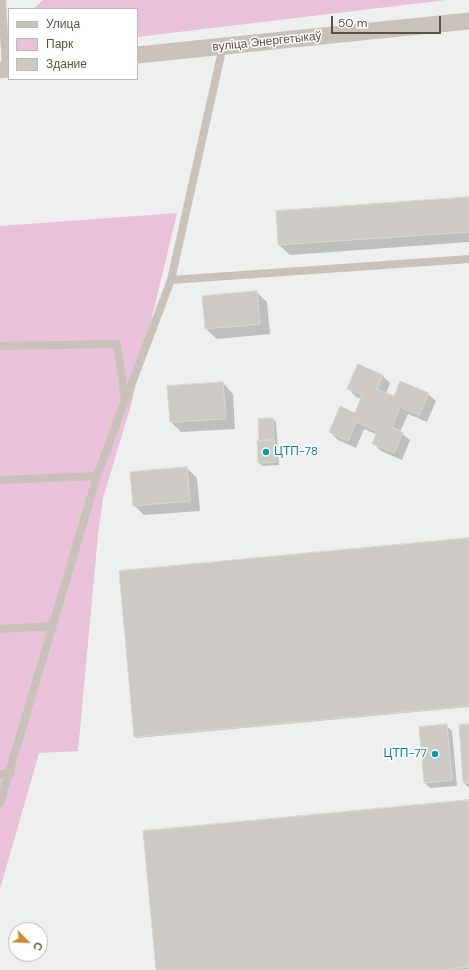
<!DOCTYPE html>
<meta charset="utf-8">
<style>
body{margin:0}
#map{position:relative;width:469px;height:970px;overflow:hidden;background:#eef0f0;font-family:"DM Sans",sans-serif}
canvas{display:block}
.legend{position:absolute;left:8px;top:8px;width:130px;height:72px;box-sizing:border-box;background:#fff;border:1px solid #bdb9b6;margin:0;padding:5px 7px;list-style:none;font-size:12px;color:#595148}
.legend li{display:flex;align-items:center;gap:8px;height:20px}
.legend b{width:20px;border:1px solid #bdb9b6}
.north{position:absolute;left:8px;top:922px;width:40px;height:40px;box-sizing:border-box;background:#fff;border:1px solid #bdb9b6;border-radius:50%;rotate:114deg;font-size:11px;font-weight:700;line-height:16px;text-align:center;color:#595148}
.north::after{content:'';display:block;margin:auto;width:14px;height:18px;background:#ca8a2e;clip-path:polygon(50% 0,100% 100%,50% 72%,0 100%)}
.scale{position:absolute;left:331px;top:16px;width:110px;height:18px;box-sizing:border-box;border:2px solid #595148;border-top:0;padding-left:5px;font-size:12px;line-height:14px;white-space:nowrap;color:#595148;-webkit-text-stroke:3px #fff;paint-order:stroke}
</style>
<div id="map">
<canvas width="469" height="970"></canvas>
<ul class="legend">
<li><b style="height:5px;background:#c9c2bb"></b>Улица</li>
<li><b style="height:11px;background:#e9c1d9"></b>Парк</li>
<li><b style="height:11px;background:#cdcac5"></b>Здание</li>
</ul>
<div class="north">С</div>
<div class="scale">50 m</div>
</div>
<script>
const ctx = document.querySelector('canvas').getContext('2d');
ctx.lineJoin = 'round';
function fillPath(path, color) {
  ctx.fillStyle = color;
  ctx.fill(path, 'evenodd');
}
function trace(path, color, width, dash) {
  ctx.strokeStyle = color;
  ctx.lineWidth = width;
  ctx.lineCap = dash ? 'butt' : 'round';
  ctx.setLineDash(dash || []);
  ctx.stroke(path);
}
function label(font, color, halo, rows, align = 'center') {
  ctx.font = font + ' "DM Sans",sans-serif';
  ctx.lineWidth = 3;
  ctx.setLineDash([]);
  ctx.textBaseline = 'middle';
  ctx.strokeStyle = halo;
  ctx.fillStyle = color;
  for (const [text, x, y, turn = 0] of rows) {
    ctx.save();
    ctx.translate(x, y);
    ctx.rotate((+turn || 0) * Math.PI / 180);
    ctx.textAlign = isNaN(turn) ? turn : align;
    if (halo) ctx.strokeText(text, 0, 0);
    ctx.fillText(text, 0, 0);
    ctx.restore();
  }
}
fillPath(new Path2D(`
 M 43,0 L 446,0 L 137,37 L 137,9 L 33,9 Z
 M 177,213 L 131,405 L 103,498 L 98,535 L 78,751 L 39,753 L 0,889 L 0,226 Z`), '#e9c1d9');
fillPath(new Path2D(`
 M 469,198 L 469,242 L 290,255 L 279,245 L 277,212 Z
 M 256,292 L 267,302 L 270,334 L 217,339 L 206,329 Z
 M 359,365 L 383,376 L 390,383 L 386,394 L 394,397 L 428,394 L 436,401 L 427,422 L 408,414 L 400,432 L 410,440 L 402,460 L 381,451 L 373,443 L 377,435 L 364,429 L 356,448 L 338,440 L 330,432 L 355,414 L 362,399 L 356,397 L 349,389 Z
 M 223,383 L 233,394 L 235,429 L 181,432 L 171,422 L 168,387 Z
 M 273,419 L 276,422 L 279,465 L 263,466 L 259,463 L 260,442 Z
 M 187,468 L 197,478 L 200,511 L 144,515 L 134,505 Z
 M 469,539 L 469,707 L 136,738 L 134,736 Z
 M 446,725 L 452,731 L 457,786 L 430,788 L 424,782 Z
 M 469,725 L 469,788 L 464,783 Z
 M 469,801 L 469,969 L 456,970 L 157,970 Z`), '#0003');
const building = new Path2D(`
 M 469,197 L 469,232 L 278,245 L 276,211 Z
 M 257,291 L 260,324 L 205,329 L 202,296 Z
 M 358,364 L 383,375 L 377,389 L 394,396 L 400,381 L 429,393 L 419,415 L 400,407 L 392,427 L 403,432 L 394,453 L 372,444 L 377,431 L 356,422 L 348,441 L 329,432 L 340,406 L 355,413 L 362,395 L 347,389 Z
 M 223,382 L 226,419 L 170,422 L 167,386 Z
 M 267,418 L 273,418 L 274,440 L 259,441 L 258,419 Z
 M 274,440 L 276,462 L 258,463 L 257,441 Z
 M 187,467 L 190,501 L 133,506 L 130,472 Z
 M 469,538 L 469,706 L 134,737 L 119,571 Z
 M 447,724 L 452,780 L 424,783 L 419,727 Z
 M 469,724 L 469,783 L 463,783 L 459,725 Z
 M 469,800 L 469,967 L 441,970 L 156,970 L 143,831 Z`);
fillPath(building, '#cdcac5');
trace(building, '#d9d7d3', 1);
trace(new Path2D(`
 M 2,0 L 6,69
 M 223,46 L 171,280 L 469,259
 M 0,346 L 117,344 L 125,400 L 97,476 L 0,803
 M 126,399 L 171,280
 M 0,480 L 97,476
 M 0,629 L 51,626
 M 0,774 L 10,774`), '#c9c2bb', 8);
trace(new Path2D(`
 M 137,55 L 469,21
 M 0,70 L 9,69`), '#c9c2bb', 17);
for (const [x, y, r, color] of [
 [266,452,4,"#0f9aa8"],
 [435,754,4,"#0f9aa8"]
]) {
  const dot = new Path2D();
  dot.arc(x, y, r, 0, 2 * Math.PI);
  ctx.fillStyle = color;
  ctx.fill(dot);
  trace(dot, '#fff', 1.5);
}
label('12px', '#595148', '#fff', [
 ["вуліца Энергетыкаў",267,42,-6]
]);
label('12px', '#0d838f', '#fff', [
 ["ЦТП-78",274,452],
 ["ЦТП-77",427,754,"right"]
], 'left');
</script>
